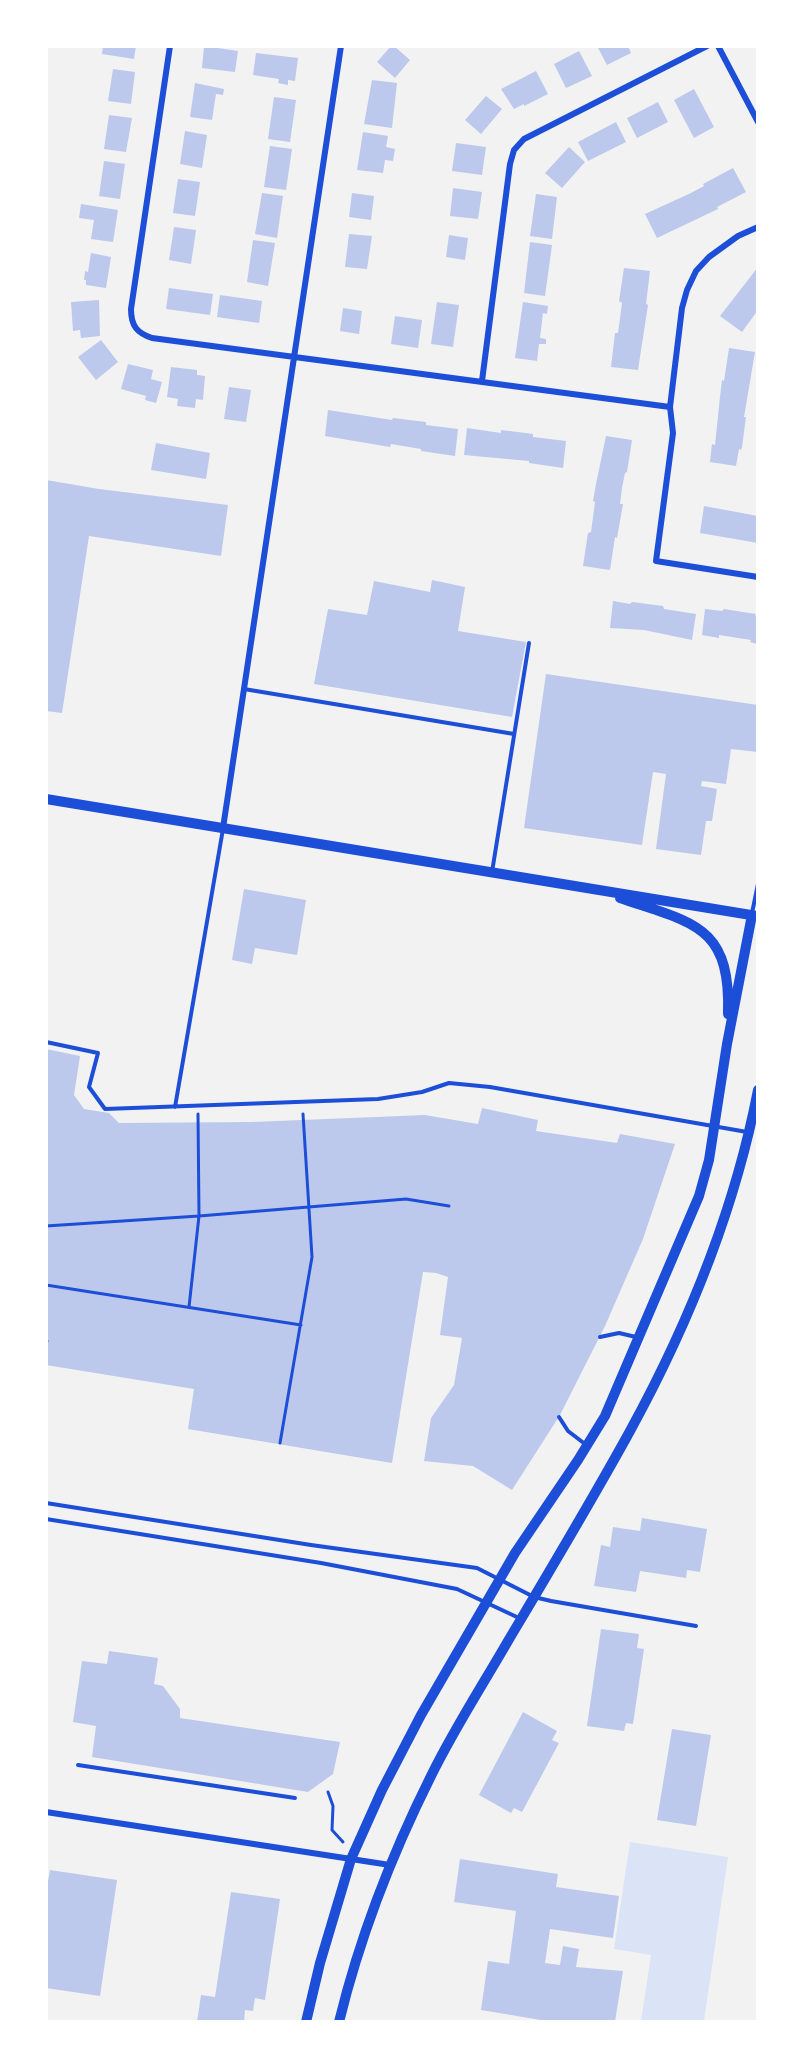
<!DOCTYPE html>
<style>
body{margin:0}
#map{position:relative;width:804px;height:2068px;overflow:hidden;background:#f2f2f2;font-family:"PT Sans",sans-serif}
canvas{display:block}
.frame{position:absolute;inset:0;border:48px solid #fff;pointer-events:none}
</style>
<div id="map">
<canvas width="804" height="2068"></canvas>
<div class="frame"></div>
</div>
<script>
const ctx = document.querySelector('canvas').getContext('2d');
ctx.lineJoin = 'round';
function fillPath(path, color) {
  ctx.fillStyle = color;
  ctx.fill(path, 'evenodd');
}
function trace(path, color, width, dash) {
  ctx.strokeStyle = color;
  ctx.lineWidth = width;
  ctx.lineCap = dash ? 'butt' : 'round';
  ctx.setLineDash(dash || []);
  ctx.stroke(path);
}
fillPath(new Path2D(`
 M 630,1842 L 728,1857 L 704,2021 L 641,2021 L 651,1955 L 614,1949 Z`), '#dbe4f7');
fillPath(new Path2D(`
 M 103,46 L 136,46 L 134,59 L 102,54 Z
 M 204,46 L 238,51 L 235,72 L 202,68 Z
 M 391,46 L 394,46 L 410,60 L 395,78 L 377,62 Z
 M 597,46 L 628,46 L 631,53 L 607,65 Z
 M 579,51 L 592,76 L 566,88 L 554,64 Z
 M 256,53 L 298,58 L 295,81 L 288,80 L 288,85 L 278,83 L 279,79 L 253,75 Z
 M 113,69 L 135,72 L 131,104 L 108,101 Z
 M 536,71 L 548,94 L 524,106 L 524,104 L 514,109 L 501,89 Z
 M 372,80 L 397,83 L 392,128 L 364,124 Z
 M 195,83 L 224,89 L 223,95 L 216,94 L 212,120 L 190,117 Z
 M 694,89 L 714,127 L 694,138 L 674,100 Z
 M 486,96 L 502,109 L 481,134 L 465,120 Z
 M 274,97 L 296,100 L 290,142 L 268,139 Z
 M 658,102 L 668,122 L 637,138 L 627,118 Z
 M 109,115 L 132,118 L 126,152 L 104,149 Z
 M 616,122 L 626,142 L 588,161 L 578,142 Z
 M 185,131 L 207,135 L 202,168 L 180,164 Z
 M 363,132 L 388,136 L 386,147 L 395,149 L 393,161 L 385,160 L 383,173 L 357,170 Z
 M 456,143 L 486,147 L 482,175 L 452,171 Z
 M 270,146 L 292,149 L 286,190 L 264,187 Z
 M 569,147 L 585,162 L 562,188 L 545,173 Z
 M 104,161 L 125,164 L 120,199 L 99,196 Z
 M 733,168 L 746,192 L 717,207 L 718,209 L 657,238 L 645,214 L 691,193 L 704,186 L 703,184 Z
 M 178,179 L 200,182 L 195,216 L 173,213 Z
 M 453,188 L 482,192 L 478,219 L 450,216 Z
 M 262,193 L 283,196 L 277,238 L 255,234 Z
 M 352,193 L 374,196 L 371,220 L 349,217 Z
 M 536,194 L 557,197 L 552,239 L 530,236 Z
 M 81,204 L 118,210 L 113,242 L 91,239 L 94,220 L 79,218 Z
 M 174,227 L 196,230 L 191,264 L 169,260 Z
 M 349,234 L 372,236 L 367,269 L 345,267 Z
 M 449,235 L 468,238 L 465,260 L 446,257 Z
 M 253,240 L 275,243 L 268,286 L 247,282 Z
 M 530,242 L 552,245 L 545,296 L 524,293 Z
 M 91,253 L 111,257 L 106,288 L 86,285 L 86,280 L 84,280 L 85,271 L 88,272 Z
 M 758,267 L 758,310 L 742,332 L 720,316 Z
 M 624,268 L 650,271 L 646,304 L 648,305 L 638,370 L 611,367 L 615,333 L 618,333 L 622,303 L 619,301 Z
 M 169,288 L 213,294 L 210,315 L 166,309 Z
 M 220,295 L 262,301 L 259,323 L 217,317 Z
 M 99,300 L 100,336 L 81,338 L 80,330 L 73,331 L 71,302 Z
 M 437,302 L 459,305 L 453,347 L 431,344 Z
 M 523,302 L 548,306 L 547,314 L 543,313 L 540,338 L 546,339 L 546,344 L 539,344 L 537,361 L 515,358 Z
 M 343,308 L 362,311 L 359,334 L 340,331 Z
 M 395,316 L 422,320 L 418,348 L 391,344 Z
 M 101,340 L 118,362 L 96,380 L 78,357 Z
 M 729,348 L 755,352 L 744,417 L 746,417 L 742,447 L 741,450 L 739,449 L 736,466 L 710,462 L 712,444 L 715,445 L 720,397 L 722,380 L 724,381 Z
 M 128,364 L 153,370 L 151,379 L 162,382 L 156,403 L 145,400 L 146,396 L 121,389 Z
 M 171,367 L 197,370 L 197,375 L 205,376 L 203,400 L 196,399 L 195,408 L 177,406 L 178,399 L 167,397 Z
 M 229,387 L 251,390 L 246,422 L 224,419 Z
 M 328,410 L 392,420 L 393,418 L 426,422 L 426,425 L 458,429 L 455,456 L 421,451 L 421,449 L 391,444 L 390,447 L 325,436 Z
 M 467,428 L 501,433 L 501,430 L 518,432 L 533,434 L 533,437 L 566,441 L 563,468 L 529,463 L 529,461 L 464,455 Z
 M 606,436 L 632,440 L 627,472 L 625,473 L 622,488 L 620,504 L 623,504 L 617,538 L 615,537 L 610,570 L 583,566 L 588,533 L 591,532 L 595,502 L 593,501 L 596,484 Z
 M 156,443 L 210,453 L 206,479 L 151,470 Z
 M 46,480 L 99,489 L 228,505 L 221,556 L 89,536 L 62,713 L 46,711 Z
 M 704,506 L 758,516 L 758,543 L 700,533 Z
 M 432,580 L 465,587 L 458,631 L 526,642 L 512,717 L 314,684 L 328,609 L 367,615 L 374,581 L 430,592 Z
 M 613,601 L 630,604 L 632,602 L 663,606 L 664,609 L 696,614 L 692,640 L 644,630 L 610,628 Z
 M 705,609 L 722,611 L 724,609 L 756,614 L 755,616 L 758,616 L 758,644 L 750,642 L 751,640 L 719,635 L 719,638 L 702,635 Z
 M 546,674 L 758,705 L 758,752 L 731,749 L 726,784 L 702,781 L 701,786 L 717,789 L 712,821 L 706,821 L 701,855 L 656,849 L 666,774 L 653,772 L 642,845 L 524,828 Z
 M 244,889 L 306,900 L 297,955 L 255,948 L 252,964 L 232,960 Z
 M 46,1049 L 80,1056 L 74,1095 L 84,1109 L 109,1113 L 119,1123 L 252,1122 L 425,1115 L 478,1124 L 482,1108 L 538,1120 L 536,1131 L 617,1143 L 620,1134 L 675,1144 L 643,1239 L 605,1326 L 560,1415 L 512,1490 L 473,1466 L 424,1461 L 431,1418 L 454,1385 L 462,1338 L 440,1335 L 448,1277 L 436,1273 L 423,1272 L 392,1463 L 188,1429 L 194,1389 L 46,1365 Z
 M 642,1518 L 707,1529 L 700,1572 L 687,1570 L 686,1578 L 640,1571 L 636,1592 L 594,1586 L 601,1545 L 610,1547 L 613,1527 L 640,1531 Z
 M 601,1629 L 639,1634 L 637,1648 L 644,1649 L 633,1724 L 626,1723 L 624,1731 L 587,1726 Z
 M 109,1651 L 158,1658 L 154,1684 L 163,1686 L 180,1709 L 180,1718 L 340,1742 L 333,1774 L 308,1792 L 92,1757 L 96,1726 L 73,1722 L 82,1661 L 107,1664 Z
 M 523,1712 L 557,1731 L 552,1740 L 559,1743 L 522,1812 L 514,1808 L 511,1813 L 479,1795 Z
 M 672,1729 L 711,1735 L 696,1826 L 657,1820 Z
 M 460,1859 L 558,1874 L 556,1887 L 619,1896 L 613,1938 L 550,1929 L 545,1963 L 560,1965 L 563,1946 L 579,1949 L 576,1967 L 623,1971 L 615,2022 L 553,2022 L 481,2010 L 488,1961 L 509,1964 L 516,1911 L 454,1902 Z
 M 50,1870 L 117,1880 L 100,1996 L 46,1988 L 46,1892 Z
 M 231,1892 L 280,1899 L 265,2000 L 255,1998 L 253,2011 L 245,2010 L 244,2022 L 197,2022 L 201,1995 L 215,1997 Z`), '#bdc9ec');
trace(new Path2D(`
 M 46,1226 L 199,1216 L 406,1199 L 449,1206
 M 46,1285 L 301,1325
 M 189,1307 L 199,1216 L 198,1114
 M 46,1341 L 47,1341
 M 280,1443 L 312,1257 L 303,1114
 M 328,1792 L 333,1806 L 332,1830 L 343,1842`), '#1d4ed8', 3);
trace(new Path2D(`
 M 244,689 L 514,734
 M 492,872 L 529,643
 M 752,913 L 758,884
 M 46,1042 L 98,1053 L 89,1087 L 105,1109 L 378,1099 L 422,1092 L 449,1083 L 490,1087 L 747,1132
 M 175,1107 L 223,829
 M 600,1337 L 619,1333 L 636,1337
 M 559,1417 L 568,1431 L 585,1444
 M 46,1503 L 311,1545 L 477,1568 L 534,1597 L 551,1601 L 696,1626
 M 46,1519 L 321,1563 L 457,1589 L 519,1618
 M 78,1765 L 295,1798`), '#1d4ed8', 4);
trace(new Path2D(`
 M 170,46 L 131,309 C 131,326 137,333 152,338 L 670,407
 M 718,46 L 758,122
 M 758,227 L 738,236 L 709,257 L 696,271 L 687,290 L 682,308 L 670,407 L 673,433 L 656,561 L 758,577
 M 482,381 L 510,164 L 514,150 L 524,139 L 707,46
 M 223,828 L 341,46
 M 46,1812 L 390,1865`), '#1d4ed8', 6);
trace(new Path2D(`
 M 46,799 L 757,916
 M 620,898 C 692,923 731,924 728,1014
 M 306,2022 L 320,1963 L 351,1859 L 382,1790 L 421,1715 L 515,1553 L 578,1460 L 605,1416 L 699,1196 L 709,1160 L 727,1044 L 752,915
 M 339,2022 C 360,1936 392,1854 431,1776 C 454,1729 482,1686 508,1641 C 549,1572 591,1502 630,1431 C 688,1325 735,1209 758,1090`), '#1d4ed8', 10);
</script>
